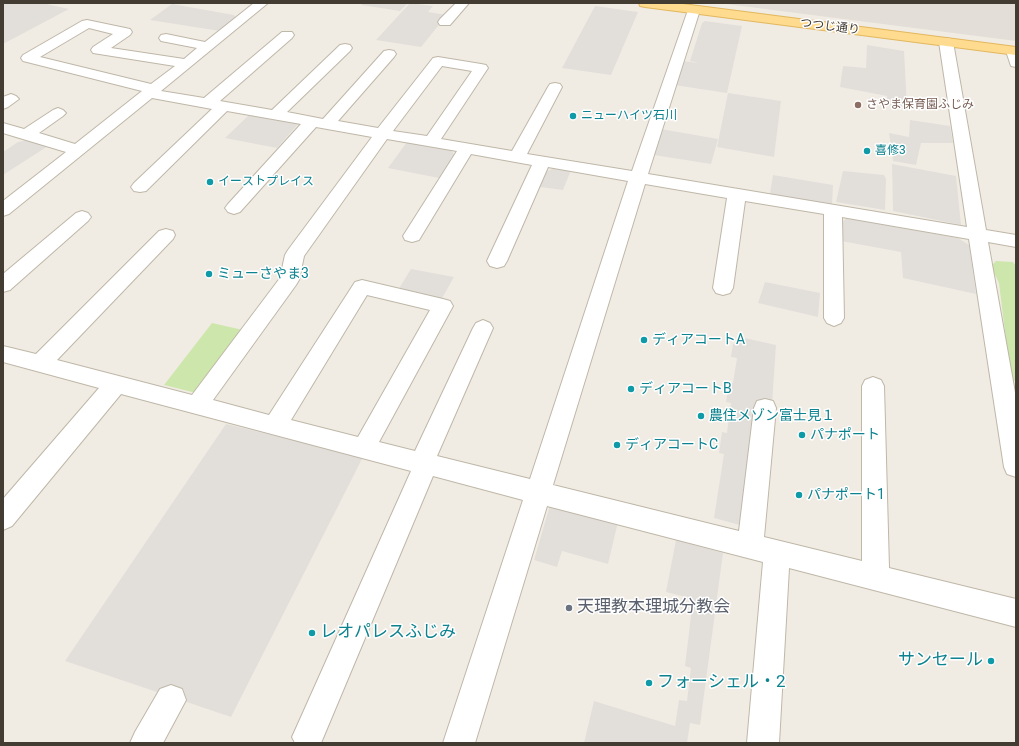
<!DOCTYPE html>
<meta charset="utf-8">
<style>
body{margin:0}
#map{position:relative;width:1019px;height:746px;overflow:hidden;background:#f1ece3;font-family:Roboto,sans-serif}
canvas{display:block}
.frame{position:absolute;inset:0;border:4px solid #433c33;pointer-events:none}
</style>
<div id="map">
<canvas width="1019" height="746"></canvas>
<div class="frame"></div>
</div>
<script>
const ctx = document.querySelector('canvas').getContext('2d');
ctx.lineJoin = 'round';
function fillPath(path, color) {
  ctx.fillStyle = color;
  ctx.fill(path, 'evenodd');
}
function trace(path, color, width, dash) {
  ctx.strokeStyle = color;
  ctx.lineWidth = width;
  ctx.lineCap = dash ? 'butt' : 'round';
  ctx.setLineDash(dash || []);
  ctx.stroke(path);
}
function label(font, color, halo, rows, align = 'center') {
  ctx.font = font + ' Roboto,"Noto Sans JP",sans-serif';
  ctx.lineWidth = 3;
  ctx.setLineDash([]);
  ctx.textBaseline = 'middle';
  ctx.strokeStyle = halo;
  ctx.fillStyle = color;
  for (const [text, x, y, turn = 0] of rows) {
    ctx.save();
    ctx.translate(x, y);
    ctx.rotate((+turn || 0) * Math.PI / 180);
    ctx.textAlign = isNaN(turn) ? turn : align;
    if (halo) ctx.strokeText(text, 0, 0);
    ctx.fillText(text, 0, 0);
    ctx.restore();
  }
}
fillPath(new Path2D(`
 M 718,3 L 1016,3 L 1016,41 Z`), '#e3ded8');
fillPath(new Path2D(`
 M 996,261 L 1013,262 L 1016,266 L 1016,381 L 1011,380 L 999,283 L 991,266 Z
 M 212,323 L 243,330 L 196,393 L 164,385 Z`), '#cde6ab');
fillPath(new Path2D(`
 M 3,3 L 42,3 L 69,9 L 3,44 Z
 M 363,3 L 408,3 L 400,11 L 361,5 Z
 M 410,3 L 433,6 L 428,12 L 447,15 L 421,47 L 376,40 Z
 M 172,4 L 234,15 L 236,18 L 220,31 L 150,20 Z
 M 595,6 L 638,12 L 611,75 L 562,68 Z
 M 705,21 L 742,26 L 727,93 L 674,85 L 682,61 L 699,63 L 690,61 L 702,23 Z
 M 867,45 L 904,51 L 907,108 L 888,105 L 887,96 L 840,87 L 843,66 L 866,68 Z
 M 728,93 L 781,101 L 774,157 L 717,147 Z
 M 249,115 L 299,123 L 277,148 L 225,138 Z
 M 910,120 L 950,126 L 953,143 L 921,143 L 916,165 L 893,161 L 889,133 L 909,137 Z
 M 661,129 L 718,139 L 711,164 L 654,155 Z
 M 28,140 L 48,146 L 3,175 L 3,152 L 18,142 Z
 M 407,142 L 450,149 L 454,154 L 439,178 L 388,168 Z
 M 892,164 L 956,176 L 961,225 L 893,211 Z
 M 555,168 L 571,170 L 563,190 L 540,187 L 547,171 Z
 M 843,171 L 884,175 L 886,179 L 885,210 L 836,202 Z
 M 773,175 L 833,185 L 832,205 L 770,194 Z
 M 847,218 L 958,238 L 969,245 L 976,294 L 903,278 L 901,252 L 841,241 L 840,223 Z
 M 411,269 L 454,277 L 441,300 L 398,290 Z
 M 765,282 L 820,293 L 818,317 L 758,303 Z
 M 740,337 L 776,345 L 772,404 L 747,527 L 714,518 L 724,454 L 719,453 L 722,432 L 727,433 L 731,403 L 726,402 L 729,383 L 733,383 L 737,358 L 731,357 L 733,344 L 739,345 Z
 M 226,424 L 363,457 L 231,717 L 65,661 Z
 M 550,505 L 618,522 L 608,564 L 562,551 L 557,567 L 534,560 Z
 M 676,540 L 723,553 L 700,725 L 690,723 L 687,743 L 584,743 L 594,701 L 675,726 L 679,700 L 687,701 L 691,668 L 685,666 L 693,599 L 666,592 Z`), '#e2dfdb');
const minor = new Path2D(`
 M 254,3 L 268,3 L 161,91 L 204,98 L 282,32 L 292,32 L 294,35 L 292,38 L 220,101 L 272,110 L 340,45 L 345,44 L 350,45 L 352,48 L 350,51 L 287,112 L 323,119 L 384,51 L 389,50 L 394,51 L 396,54 L 394,57 L 338,121 L 378,128 L 433,58 L 438,57 L 481,64 L 486,65 L 488,68 L 441,139 L 512,151 L 548,87 L 550,84 L 555,83 L 560,84 L 562,87 L 527,154 L 632,171 L 688,10 L 689,7 L 699,7 L 700,10 L 648,174 L 967,227 L 939,42 L 941,39 L 946,38 L 951,39 L 953,42 L 986,230 L 1016,235 L 1016,247 L 988,242 L 1016,398 L 1016,477 L 1007,474 L 1004,467 L 969,239 L 842,217 L 844,318 L 841,323 L 834,326 L 827,323 L 824,318 L 824,214 L 745,201 L 733,288 L 730,293 L 723,295 L 716,293 L 713,288 L 727,198 L 645,184 L 553,485 L 739,531 L 754,408 L 757,401 L 765,399 L 773,401 L 776,408 L 764,537 L 862,561 L 862,386 L 865,380 L 873,377 L 881,380 L 884,386 L 889,568 L 1016,599 L 1016,627 L 789,568 L 779,743 L 747,743 L 763,562 L 547,506 L 475,743 L 443,743 L 523,500 L 433,476 L 321,743 L 295,743 L 292,737 L 297,726 L 411,471 L 121,394 L 12,526 L 3,530 L 3,499 L 99,388 L 3,362 L 3,346 L 36,354 L 159,231 L 166,229 L 173,231 L 175,235 L 173,239 L 57,360 L 192,395 L 280,278 L 285,255 L 288,250 L 372,137 L 316,127 L 240,212 L 234,214 L 228,212 L 225,208 L 228,204 L 301,124 L 227,111 L 146,191 L 140,192 L 134,191 L 131,187 L 134,183 L 212,109 L 152,98 L 9,214 L 3,216 L 3,201 L 66,152 L 3,133 L 3,123 L 24,129 L 53,110 L 58,108 L 63,110 L 66,113 L 63,116 L 39,133 L 75,144 L 142,91 L 23,61 L 21,58 L 23,55 L 82,21 L 87,20 L 130,29 L 132,32 L 130,35 L 111,48 L 184,59 L 197,48 L 161,41 L 159,38 L 161,35 L 166,34 L 205,42 ZM 89,28 L 113,34 L 93,47 L 91,50 L 93,53 L 175,66 L 151,84 L 40,57 ZM 442,66 L 472,71 L 427,136 L 393,131 ZM 387,139 L 457,151 L 403,236 L 405,240 L 412,242 L 419,240 L 471,154 L 532,165 L 487,261 L 490,266 L 497,268 L 504,266 L 507,261 L 548,167 L 628,181 L 530,479 L 437,456 L 493,328 L 490,323 L 483,320 L 476,323 L 473,328 L 415,451 L 379,442 L 453,306 L 450,301 L 443,299 L 362,280 L 355,282 L 269,415 L 213,400 L 296,285 L 299,280 L 304,256 ZM 367,295 L 430,310 L 358,437 L 291,420 Z
 M 456,3 L 469,3 L 450,25 L 440,25 L 438,22 L 440,19 Z
 M 1013,47 L 1016,48 L 1016,67 L 1011,66 L 1006,51 L 1008,48 Z
 M 11,94 L 16,96 L 19,99 L 8,107 L 3,109 L 3,97 Z
 M 82,211 L 88,213 L 91,217 L 88,221 L 10,290 L 3,292 L 3,274 L 76,213 Z
 M 171,685 L 182,689 L 186,700 L 163,743 L 130,743 L 135,732 L 160,689 Z`);
const major = new Path2D(`
 M 639,3 L 675,3 L 1016,47 L 1016,55 L 645,7 L 640,6 Z`);
trace(minor, '#bfb7a8', 2);
trace(major, '#e2b75f', 2);
fillPath(minor, '#fff');
fillPath(major, '#fedb8f');
for (const [x, y, r, color] of [
 [858,105,4,"#8d6e63"],
 [573,116,4,"#0f9aa8"],
 [867,151,4,"#0f9aa8"],
 [210,182,4,"#0f9aa8"],
 [209,274,4,"#0f9aa8"],
 [644,340,4,"#0f9aa8"],
 [631,389,4,"#0f9aa8"],
 [701,416,4,"#0f9aa8"],
 [802,435,4,"#0f9aa8"],
 [617,445,4,"#0f9aa8"],
 [799,495,4,"#0f9aa8"],
 [569,608,4,"#6b7280"],
 [312,633,4,"#0f9aa8"],
 [991,661,4,"#0f9aa8"],
 [649,683,4,"#0f9aa8"]
]) {
  const dot = new Path2D();
  dot.arc(x, y, r, 0, 2 * Math.PI);
  ctx.fillStyle = color;
  ctx.fill(dot);
  trace(dot, '#fff', 1.5);
}
label('12px', '#433c33', '#fff', [
 ["つつじ通り",830,27,7]
]);
label('12px', '#785e54', '#fff', [
 ["さやま保育園ふじみ",866,105]
], 'left');
label('12px', '#0d838f', '#fff', [
 ["ニューハイツ石川",581,116],
 ["喜修3",875,151],
 ["イーストプレイス",218,182]
], 'left');
label('14px', '#0d838f', '#fff', [
 ["ミューさやま3",217,274],
 ["ディアコートA",652,340],
 ["ディアコートB",639,389],
 ["農住メゾン富士見１",709,416],
 ["パナポート",810,435],
 ["ディアコートC",625,445],
 ["パナポート1",807,495]
], 'left');
label('17px', '#5b616d', '#fff', [
 ["天理教本理城分教会",577,608]
], 'left');
label('17px', '#0d838f', '#fff', [
 ["レオパレスふじみ",320,633],
 ["サンセール",983,661,"right"],
 ["フォーシェル・2",657,683]
], 'left');
</script>
